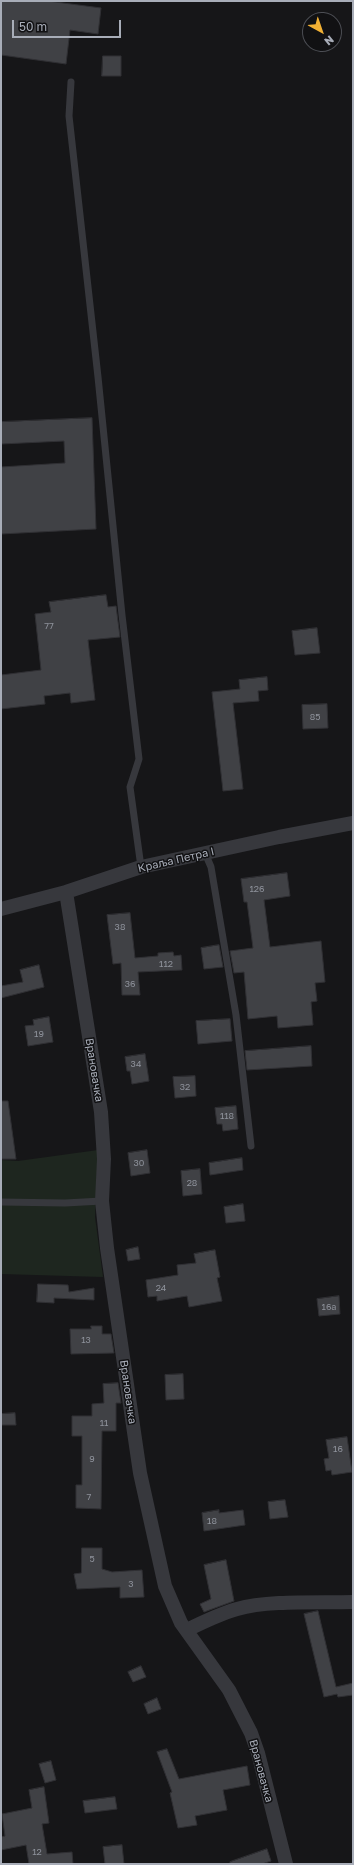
<!DOCTYPE html>
<meta charset="utf-8">
<style>
body{margin:0}
#map{position:relative;width:354px;height:1865px;overflow:hidden;background:#161618;font-family:"Golos Text",sans-serif}
canvas{display:block}
.frame{position:absolute;inset:0;border:2px solid #a8adb8;pointer-events:none}
.north{position:absolute;left:302px;top:12px;width:40px;height:40px;box-sizing:border-box;background:#111113;border:1px solid #4d4f55;border-radius:50%;rotate:140deg;font-size:11px;font-weight:700;line-height:16px;text-align:center;color:#a8adb8}
.north::after{content:'';display:block;margin:auto;width:14px;height:18px;background:#f2b134;clip-path:polygon(50% 0,100% 100%,50% 72%,0 100%)}
.scale{position:absolute;left:12px;top:20px;width:109px;height:18px;box-sizing:border-box;border:2px solid #a8adb8;border-top:0;padding-left:5px;font-size:12px;line-height:14px;white-space:nowrap;color:#a8adb8;-webkit-text-stroke:3px #111113;paint-order:stroke}
</style>
<div id="map">
<canvas width="354" height="1865"></canvas>
<div class="frame"></div>
<div class="north">N</div>
<div class="scale">50 m</div>
</div>
<script>
const ctx = document.querySelector('canvas').getContext('2d');
ctx.lineJoin = 'round';
function fillPath(path, color) {
  ctx.fillStyle = color;
  ctx.fill(path, 'evenodd');
}
function trace(path, color, width, dash) {
  ctx.strokeStyle = color;
  ctx.lineWidth = width;
  ctx.lineCap = dash ? 'butt' : 'round';
  ctx.setLineDash(dash || []);
  ctx.stroke(path);
}
function label(font, color, halo, rows, align = 'center') {
  ctx.font = font + ' "Golos Text",sans-serif';
  ctx.lineWidth = 3;
  ctx.setLineDash([]);
  ctx.textBaseline = 'middle';
  ctx.strokeStyle = halo;
  ctx.fillStyle = color;
  for (const [text, x, y, turn = 0] of rows) {
    ctx.save();
    ctx.translate(x, y);
    ctx.rotate((+turn || 0) * Math.PI / 180);
    ctx.textAlign = isNaN(turn) ? turn : align;
    if (halo) ctx.strokeText(text, 0, 0);
    ctx.fillText(text, 0, 0);
    ctx.restore();
  }
}
fillPath(new Path2D(`
 M 98,1150 L 95,1217 L 103,1277 L 1,1274 L 1,1160 L 18,1161 Z`), '#1e261f');
const building = new Path2D(`
 M 1,1 L 48,1 L 101,8 L 98,34 L 70,30 L 66,64 L 1,55 Z
 M 103,56 L 121,56 L 121,76 L 102,76 Z
 M 92,418 L 96,529 L 1,534 L 1,467 L 65,463 L 64,441 L 1,444 L 1,422 Z
 M 106,595 L 108,607 L 116,606 L 120,637 L 88,640 L 95,700 L 71,703 L 70,693 L 44,696 L 45,704 L 1,709 L 1,675 L 41,670 L 35,614 L 51,612 L 49,602 Z
 M 317,628 L 320,653 L 295,655 L 292,631 Z
 M 267,677 L 268,690 L 258,691 L 259,701 L 233,703 L 243,789 L 223,791 L 212,692 L 240,689 L 239,680 Z
 M 327,704 L 328,728 L 303,729 L 302,705 Z
 M 287,873 L 290,896 L 264,900 L 270,947 L 321,941 L 325,982 L 315,983 L 317,1001 L 311,1002 L 313,1025 L 278,1028 L 277,1016 L 248,1019 L 244,972 L 234,973 L 230,951 L 253,948 L 247,902 L 244,902 L 241,879 Z
 M 130,913 L 135,958 L 158,956 L 158,953 L 173,952 L 174,956 L 181,955 L 182,970 L 138,972 L 140,995 L 122,995 L 121,963 L 113,964 L 107,915 Z
 M 219,945 L 223,967 L 204,969 L 201,948 Z
 M 39,965 L 44,987 L 1,998 L 1,986 L 23,982 L 20,970 Z
 M 49,1017 L 53,1042 L 28,1046 L 25,1026 L 34,1025 L 33,1020 Z
 M 230,1019 L 232,1041 L 198,1044 L 196,1021 Z
 M 311,1046 L 312,1066 L 247,1070 L 245,1051 Z
 M 145,1054 L 149,1081 L 132,1084 L 130,1071 L 127,1071 L 125,1057 Z
 M 195,1076 L 196,1096 L 175,1098 L 173,1077 Z
 M 1,1101 L 8,1101 L 16,1159 L 1,1159 Z
 M 236,1106 L 238,1129 L 223,1131 L 222,1124 L 217,1124 L 215,1108 Z
 M 147,1150 L 150,1173 L 131,1176 L 128,1153 Z
 M 242,1158 L 243,1170 L 210,1175 L 209,1163 Z
 M 200,1169 L 202,1194 L 183,1196 L 181,1171 Z
 M 243,1204 L 245,1221 L 226,1223 L 224,1207 Z
 M 138,1247 L 140,1259 L 128,1261 L 126,1250 Z
 M 215,1250 L 220,1277 L 217,1278 L 222,1301 L 189,1307 L 187,1296 L 157,1301 L 157,1296 L 148,1297 L 146,1280 L 178,1275 L 177,1265 L 196,1263 L 194,1254 Z
 M 38,1284 L 68,1285 L 69,1292 L 94,1288 L 94,1300 L 54,1298 L 54,1303 L 37,1302 Z
 M 339,1296 L 340,1314 L 319,1316 L 317,1299 Z
 M 91,1326 L 102,1326 L 102,1334 L 111,1334 L 114,1353 L 71,1354 L 70,1329 L 91,1329 Z
 M 183,1374 L 184,1399 L 166,1400 L 165,1375 Z
 M 118,1383 L 121,1403 L 116,1403 L 116,1431 L 102,1431 L 101,1509 L 76,1508 L 76,1485 L 82,1485 L 82,1436 L 72,1436 L 72,1416 L 92,1416 L 92,1404 L 104,1403 L 103,1384 Z
 M 15,1413 L 16,1425 L 1,1425 L 1,1414 Z
 M 347,1437 L 352,1472 L 332,1475 L 331,1470 L 326,1471 L 324,1459 L 329,1458 L 326,1440 Z
 M 285,1500 L 288,1517 L 270,1519 L 268,1502 Z
 M 219,1510 L 219,1513 L 243,1510 L 245,1525 L 204,1531 L 202,1513 Z
 M 82,1548 L 102,1548 L 102,1569 L 112,1572 L 142,1570 L 144,1597 L 120,1598 L 120,1587 L 77,1589 L 74,1574 L 81,1573 Z
 M 226,1560 L 234,1601 L 204,1612 L 200,1604 L 211,1599 L 204,1565 Z
 M 318,1611 L 336,1687 L 353,1683 L 353,1695 L 338,1697 L 337,1694 L 324,1697 L 304,1614 Z
 M 141,1666 L 146,1677 L 133,1682 L 128,1672 Z
 M 157,1698 L 161,1709 L 148,1714 L 144,1704 Z
 M 167,1749 L 179,1779 L 247,1766 L 250,1785 L 223,1790 L 227,1810 L 195,1816 L 197,1825 L 178,1828 L 170,1793 L 172,1792 L 157,1752 Z
 M 51,1761 L 56,1780 L 45,1783 L 39,1764 Z
 M 44,1787 L 49,1823 L 42,1824 L 47,1854 L 72,1852 L 73,1864 L 29,1864 L 26,1845 L 1,1850 L 1,1837 L 5,1836 L 2,1814 L 32,1808 L 29,1790 Z
 M 115,1797 L 117,1809 L 85,1813 L 83,1801 Z
 M 122,1845 L 124,1864 L 105,1864 L 103,1847 Z
 M 267,1849 L 271,1861 L 262,1864 L 230,1864 L 230,1862 Z`);
fillPath(building, '#404145');
trace(building, '#303034', 1);
trace(new Path2D(`
 M 71,82 L 69,116 L 98,377 L 122,615 L 139,759 L 130,787 L 141,867
 M 205,853 L 211,867 L 236,1015 L 251,1146
 M 1,1202 L 65,1203 L 102,1201`), '#37383d', 7);
trace(new Path2D(`
 M 66,892 L 101,1112 L 104,1159 L 102,1201 L 107,1248 L 140,1473 L 165,1586 L 181,1623 L 229,1690 L 251,1733 L 258,1753 L 286,1864
 M 1,909 L 66,892 L 141,867 L 279,837 L 353,823
 M 187,1630 C 203,1622 220,1614 237,1609 C 269,1600 319,1603 353,1602`), '#37383d', 14);
label('9px', '#8e929b', null, [
 ["77",49,626],
 ["85",315,717],
 ["126",257,889],
 ["38",120,927],
 ["112",166,964],
 ["36",130,984],
 ["19",39,1034],
 ["34",136,1064],
 ["32",185,1087],
 ["118",227,1116],
 ["30",139,1163],
 ["28",192,1183],
 ["24",161,1288],
 ["16a",329,1307],
 ["13",86,1340],
 ["11",104,1423],
 ["16",338,1449],
 ["9",92,1459],
 ["7",89,1497],
 ["18",212,1521],
 ["5",92,1559],
 ["3",131,1584],
 ["12",37,1852]
]);
label('11px', '#a8adb8', '#111113', [
 ["Краља Петра I",176,860,-13],
 ["Врановачка",94,1070,81],
 ["Врановачка",128,1392,82],
 ["Врановачка",261,1771,75]
]);
</script>
